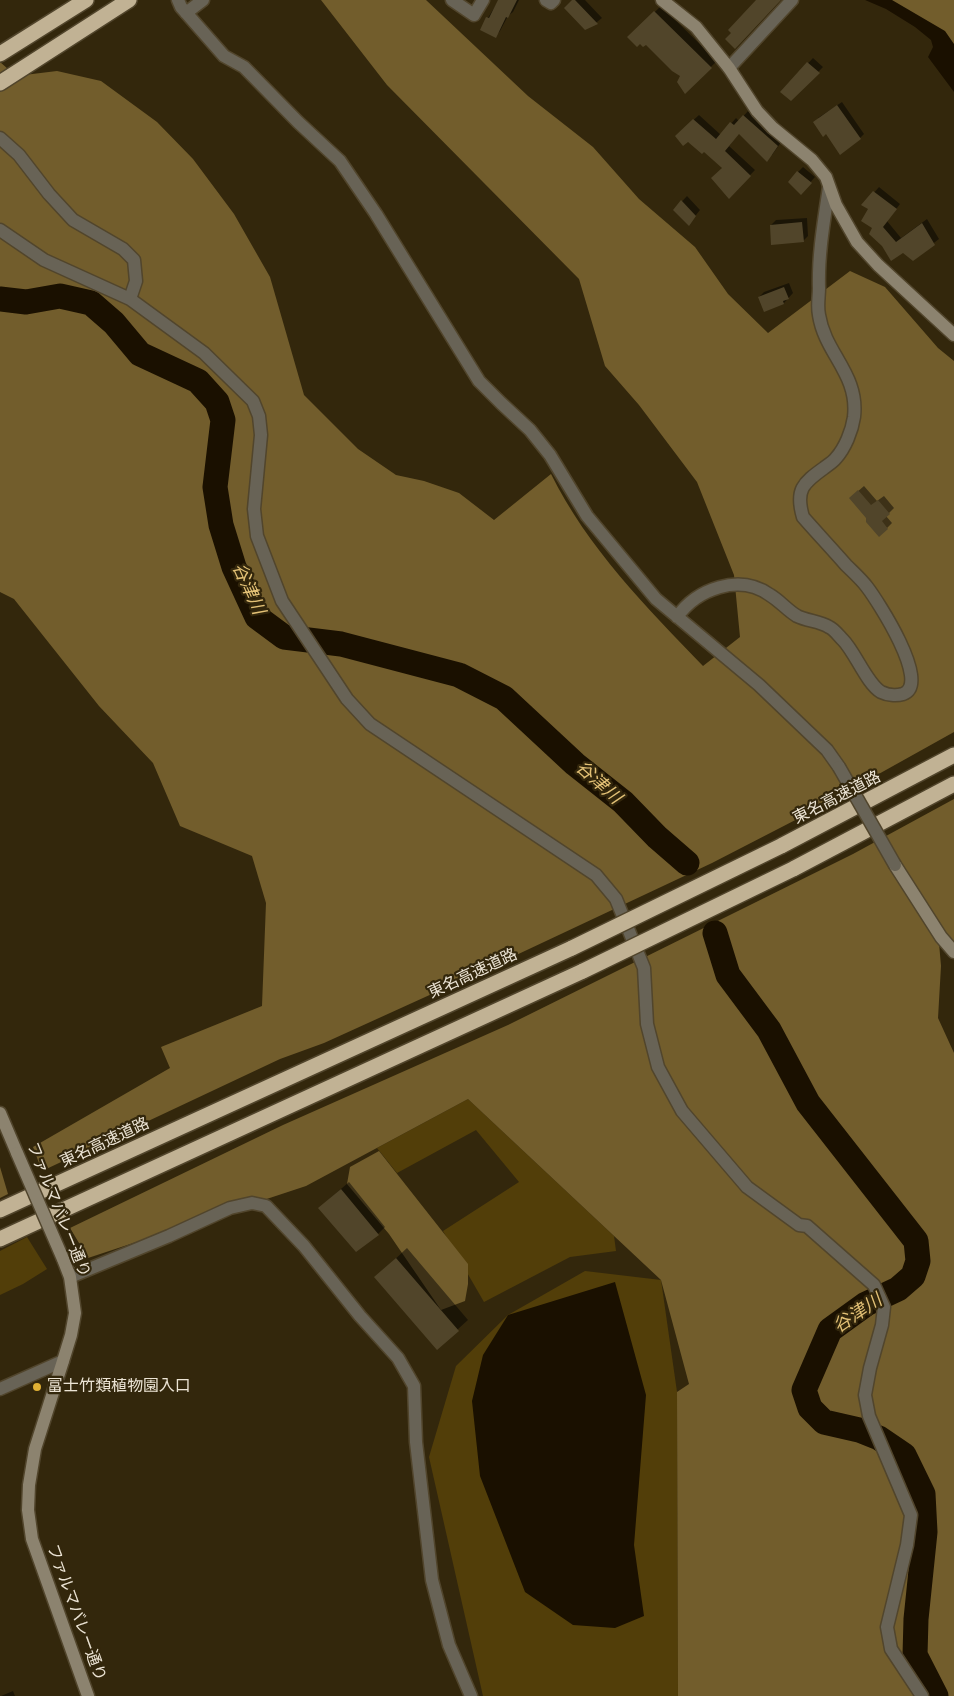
<!DOCTYPE html>
<meta charset="utf-8">
<style>
body{margin:0}
canvas{display:block;background:#33270c}
</style>
<canvas width="954" height="1696"></canvas>
<script>
const ctx = document.querySelector('canvas').getContext('2d');
ctx.lineJoin = 'round';
function fillPath(path, color) {
  ctx.fillStyle = color;
  ctx.fill(path, 'evenodd');
}
function trace(path, color, width, dash) {
  ctx.strokeStyle = color;
  ctx.lineWidth = width;
  ctx.lineCap = dash ? 'butt' : 'round';
  ctx.setLineDash(dash || []);
  ctx.stroke(path);
}
function label(font, color, halo, rows, align = 'center') {
  ctx.font = font + ' "Space Grotesk","Noto Sans JP",sans-serif';
  ctx.lineWidth = 4.5;
  ctx.setLineDash([]);
  ctx.textBaseline = 'middle';
  ctx.strokeStyle = halo;
  ctx.fillStyle = color;
  for (const [text, x, y, turn = 0] of rows) {
    ctx.save();
    ctx.translate(x, y);
    ctx.rotate((+turn || 0) * Math.PI / 180);
    ctx.textAlign = isNaN(turn) ? turn : align;
    if (halo) ctx.strokeText(text, 0, 0);
    ctx.fillText(text, 0, 0);
    ctx.restore();
  }
}
fillPath(new Path2D(`
 M 468,1099 L 614,1236 L 616,1251 L 570,1257 L 484,1302 L 443,1231 L 519,1182 L 476,1130 L 397,1173 L 377,1148 Z
 M 27,1237 L 47,1269 L 23,1284 L 0,1295 L 0,1251 Z
 M 585,1271 L 661,1280 L 677,1392 L 678,1696 L 483,1696 L 429,1457 L 456,1366 L 508,1315 Z`), '#523e09');
fillPath(new Path2D(`
 M 321,0 L 426,0 L 528,96 L 593,147 L 639,199 L 695,247 L 728,294 L 768,333 L 850,271 L 885,287 L 938,348 L 954,361 L 954,732 L 807,814 L 712,863 L 478,973 L 324,1043 L 280,1059 L 42,1171 L 33,1147 L 170,1068 L 161,1047 L 262,1006 L 266,903 L 252,856 L 180,826 L 153,763 L 99,706 L 14,599 L 0,592 L 0,62 L 16,76 L 57,71 L 101,81 L 157,122 L 193,159 L 234,214 L 270,277 L 304,395 L 358,449 L 396,475 L 424,481 L 459,493 L 494,520 L 551,474 C 587,547 647,608 703,666 L 740,637 L 734,575 L 697,482 L 639,405 L 605,366 L 579,279 L 387,85 Z
 M 880,0 L 954,0 L 954,49 Z
 M 954,799 L 954,950 L 939,943 L 941,966 L 938,1018 L 954,1053 L 954,1696 L 678,1696 L 677,1392 L 689,1384 L 661,1280 L 468,1099 L 306,1186 L 88,1258 L 70,1228 L 283,1125 L 508,1025 L 853,854 Z
 M 379,1151 L 468,1264 L 468,1284 L 465,1301 L 441,1310 L 389,1234 L 347,1184 L 350,1167 Z
 M 0,1167 L 8,1194 L 0,1198 Z`), '#725d2c');
fillPath(new Path2D(`
 M 865,0 L 892,0 L 945,31 L 954,44 L 954,92 L 928,57 L 933,47 L 931,40 L 915,27 L 886,9 Z
 M 615,1282 L 646,1395 L 634,1545 L 644,1616 L 615,1628 L 573,1625 L 525,1592 L 480,1476 L 472,1401 L 483,1355 L 508,1315 Z`), '#1a1000');
fillPath(new Path2D(`
 M 499,0 L 519,0 L 513,12 L 508,16 L 500,31 L 495,36 L 481,29 Z
 M 574,0 L 585,0 L 602,18 L 597,22 L 585,28 Z
 M 661,6 L 717,61 L 685,92 L 682,75 L 646,43 L 629,37 Z
 M 813,58 L 823,67 L 791,100 L 782,91 Z
 M 842,102 L 864,134 L 860,138 L 818,118 Z
 M 748,111 L 782,141 L 772,155 L 739,133 L 729,146 L 755,170 L 729,197 L 724,167 L 704,150 L 676,136 L 699,115 L 721,135 L 736,118 L 739,121 Z
 M 803,167 L 815,177 L 801,193 L 798,172 Z
 M 879,187 L 900,204 L 887,221 L 901,238 L 927,219 L 939,239 L 913,259 L 874,228 L 870,209 L 863,205 Z
 M 687,196 L 700,210 L 689,224 L 674,210 Z
 M 807,218 L 808,236 L 803,241 L 771,225 L 776,220 Z
 M 789,283 L 793,293 L 784,303 L 765,311 L 759,297 L 764,292 Z
 M 864,486 L 877,501 L 884,496 L 894,508 L 886,516 L 892,523 L 887,528 L 856,493 Z
 M 349,1182 L 385,1227 L 378,1234 L 327,1201 Z
 M 407,1248 L 468,1320 L 437,1348 L 376,1277 Z
 M 13,1691 L 15,1696 L 1,1696 Z`), '#0007');
trace(new Path2D(`
 M 0,299 L 26,302 L 60,296 L 91,303 L 114,323 L 140,354 L 198,381 L 217,402 L 223,420 L 215,487 L 221,525 L 234,567 L 257,617 L 284,637 L 341,644 L 459,675 L 504,698 L 575,764 L 623,802 L 657,837 L 687,863
 M 715,933 L 728,975 L 769,1030 L 808,1103 L 916,1241 L 918,1261 L 913,1276 L 898,1289 L 866,1304 L 830,1330 L 804,1390 L 810,1408 L 824,1422 L 859,1430 L 879,1438 L 904,1455 L 923,1494 L 925,1532 L 916,1619 L 915,1655 L 936,1696`), '#1a1000', 25);
fillPath(new Path2D(`
 M 498,0 L 517,0 L 508,18 L 506,17 L 496,38 L 480,30 L 486,17 L 489,18 Z
 M 572,0 L 575,0 L 598,24 L 585,30 L 564,8 Z
 M 756,0 L 781,0 L 735,49 L 725,39 L 731,33 L 728,30 Z
 M 654,11 L 712,68 L 685,94 L 677,82 L 680,76 L 672,71 L 646,45 L 643,47 L 640,44 L 637,47 L 627,37 Z
 M 807,62 L 820,73 L 791,101 L 780,92 Z
 M 837,105 L 861,139 L 840,155 L 826,134 L 823,137 L 813,122 Z
 M 743,115 L 778,146 L 767,162 L 739,134 L 725,151 L 751,176 L 729,199 L 711,178 L 722,168 L 704,152 L 702,154 L 688,142 L 683,146 L 675,136 L 693,119 L 716,139 L 730,122 L 734,125 Z
 M 797,171 L 812,183 L 801,195 L 788,182 Z
 M 873,191 L 897,209 L 883,227 L 896,242 L 922,223 L 935,245 L 913,261 L 903,253 L 891,261 L 882,246 L 869,234 L 872,228 L 861,221 L 868,209 L 861,205 Z
 M 681,200 L 696,216 L 689,226 L 673,210 Z
 M 802,222 L 804,242 L 771,245 L 770,225 Z
 M 784,287 L 789,299 L 783,301 L 784,304 L 764,312 L 758,297 Z
 M 858,490 L 871,505 L 878,500 L 890,514 L 882,521 L 888,529 L 879,537 L 866,522 L 866,518 L 849,498 Z
 M 341,1189 L 379,1235 L 356,1252 L 318,1208 Z
 M 396,1258 L 459,1331 L 437,1350 L 374,1277 Z`), '#51452a');
const street = new Path2D(`
 M 178,0 L 181,7 L 224,56 L 244,67 L 298,122 L 340,161 L 376,214 L 479,381 L 501,403 L 530,430 L 550,455 L 587,516 L 656,599 L 759,685 L 827,750 L 839,767
 M 452,0 L 474,15 L 483,0
 M 546,0 L 551,3 L 554,0
 M 186,13 L 203,0
 M 729,68 L 792,0
 M 0,138 L 19,155 L 49,194 L 73,220 L 123,249 L 134,260 L 136,281 L 130,299
 M 0,230 L 44,260 L 130,299 L 204,353 L 253,401 L 259,416 L 261,435 L 254,509 L 257,536 L 282,601 L 347,699 L 370,724 L 596,875 L 616,899 L 644,968 L 647,1024 L 658,1067 L 682,1111 L 747,1187 L 799,1225 L 807,1226 L 874,1285 L 884,1307 L 882,1325 L 870,1368 L 865,1395 L 869,1416 L 911,1515 L 907,1545 L 887,1627 L 891,1649 L 922,1696
 M 677,617 C 697,589 739,573 770,595 C 780,601 787,610 797,616 C 807,621 820,621 829,627 C 834,629 839,636 843,640 C 855,652 867,684 881,692 C 887,695 896,696 903,694 C 932,684 877,600 867,587 C 861,579 853,572 846,565 C 832,549 817,533 803,517 C 795,490 803,483 824,468 C 828,465 833,462 836,458 C 845,448 852,431 854,417 C 859,374 825,354 819,315 C 817,306 819,297 819,288 C 818,254 824,221 829,187
 M 70,1277 L 169,1236 L 230,1208 L 252,1203 L 266,1206 L 304,1246 L 360,1316 L 398,1358 L 414,1386 L 416,1442 L 432,1580 L 449,1645 L 471,1696
 M 0,1389 L 63,1361`);
const secondary = new Path2D(`
 M 662,0 L 696,27 L 729,68 L 757,111 L 773,128 L 812,160 L 826,177 L 836,205 L 857,242 L 878,265 L 954,335
 M 895,865 L 941,937 L 954,952
 M 0,1113 L 17,1153
 M 63,1259 L 70,1277 L 75,1313 L 71,1335 L 63,1361 L 35,1449 L 29,1485 L 28,1510 L 32,1539 L 88,1696`);
const highway = new Path2D(`
 M 0,54 L 86,0
 M 0,83 L 129,0
 M 781,846 L 954,755
 M 793,869 L 954,784
 M 0,1210 L 572,948
 M 0,1239 L 583,971`);
trace(street, '#51452c', 15);
trace(secondary, '#51452c', 15);
trace(highway, '#51452c', 18);
trace(street, '#686356', 12);
trace(secondary, '#8c836f', 12);
trace(highway, '#c1b294', 15);
const streetBridge = new Path2D(`
 M 839,767 L 895,865`);
const secondaryBridge = new Path2D(`
 M 17,1153 L 63,1259`);
const highwayBridge = new Path2D(`
 M 572,948 L 781,846
 M 583,971 L 793,869`);
trace(streetBridge, '#51452c', 15, []);
trace(secondaryBridge, '#51452c', 15, []);
trace(highwayBridge, '#51452c', 18, []);
trace(streetBridge, '#686356', 12);
trace(secondaryBridge, '#8c836f', 12);
trace(highwayBridge, '#c1b294', 15);
for (const [x, y, r, color] of [
 [37,1387,5,"#e0b034"]
]) {
  const dot = new Path2D();
  dot.arc(x, y, r, 0, 2 * Math.PI);
  ctx.fillStyle = color;
  ctx.fill(dot);
  trace(dot, '#33270c', 2);
}
label('16px', '#ece4d5', '#33270c', [
 ["東名高速道路",837,798,-27],
 ["東名高速道路",473,974,-25],
 ["東名高速道路",105,1143,-25],
 ["ファルマバレー通り",58,1210,68],
 ["ファルマバレー通り",76,1613,70]
]);
label('16px', '#ece4d5', '#33270c', [
 ["富士竹類植物園入口",47,1387]
], 'left');
label('italic 18px', '#e3c176', '#33270c', [
 ["谷津川",248,589,66],
 ["谷津川",598,783,42],
 ["谷津川",858,1314,-34]
]);
</script>
